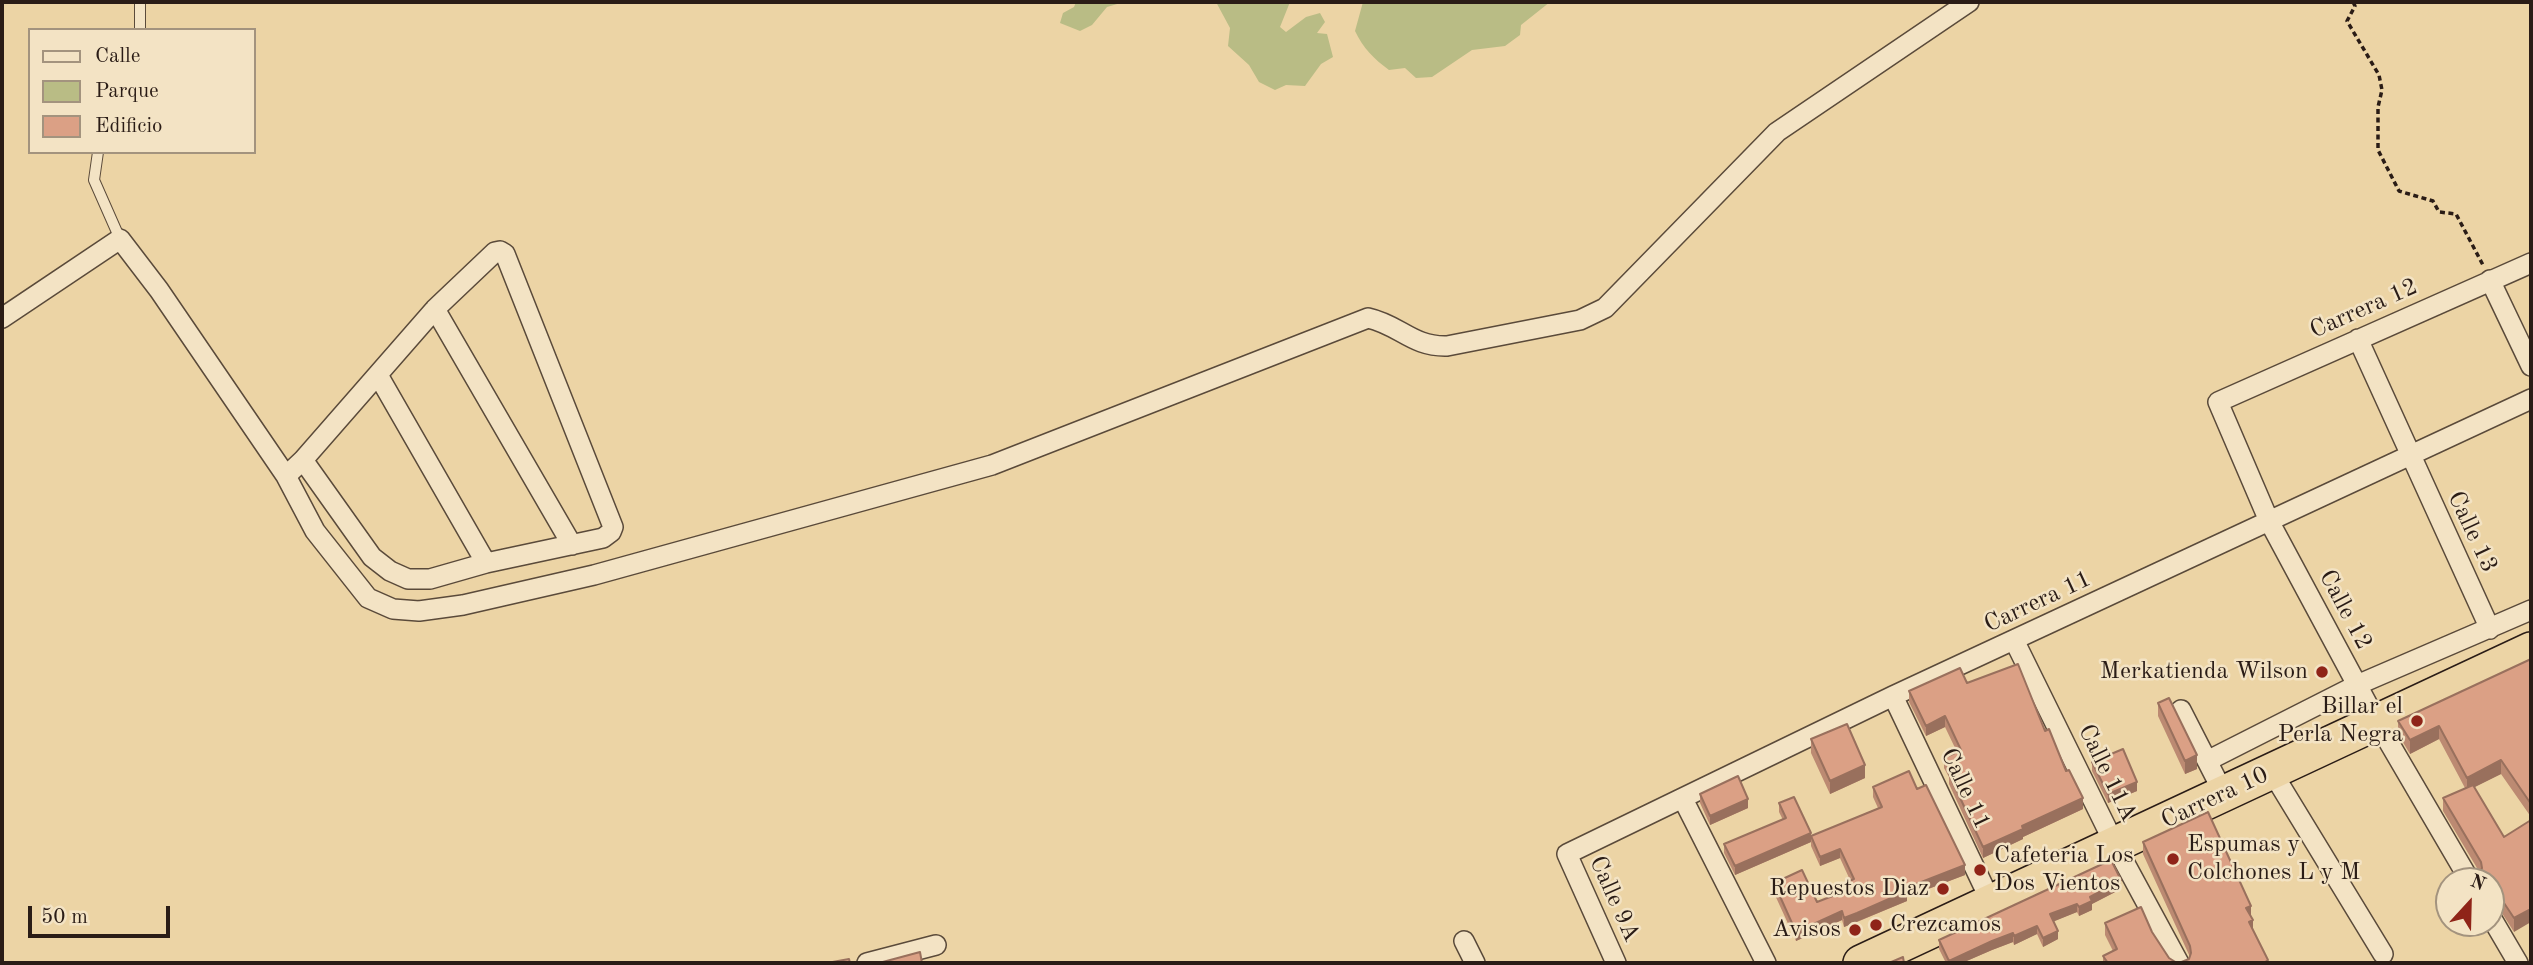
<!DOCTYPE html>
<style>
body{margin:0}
#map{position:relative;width:2533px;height:965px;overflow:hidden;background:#ecd4a5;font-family:"Old Standard TT",serif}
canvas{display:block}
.frame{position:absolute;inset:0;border:4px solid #2a1c16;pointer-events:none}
.legend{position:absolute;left:28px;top:28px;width:228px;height:126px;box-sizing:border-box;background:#f3e3c4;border:2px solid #a3937e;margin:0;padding:9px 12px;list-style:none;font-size:21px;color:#2a1c16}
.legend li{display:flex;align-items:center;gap:14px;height:35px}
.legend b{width:35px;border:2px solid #a3937e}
.north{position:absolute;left:2435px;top:867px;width:70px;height:70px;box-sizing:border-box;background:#f3e3c4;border:2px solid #a3937e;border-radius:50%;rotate:22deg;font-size:19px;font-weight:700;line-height:28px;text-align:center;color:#2a1c16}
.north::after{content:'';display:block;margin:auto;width:24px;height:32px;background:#8f2418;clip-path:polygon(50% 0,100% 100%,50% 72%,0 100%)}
.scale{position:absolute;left:28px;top:906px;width:142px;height:32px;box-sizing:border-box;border:4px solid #2a1c16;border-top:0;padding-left:9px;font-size:21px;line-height:24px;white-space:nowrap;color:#2a1c16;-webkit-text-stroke:5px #f3e3c4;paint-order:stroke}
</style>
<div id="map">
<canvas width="2533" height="965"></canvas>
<div class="frame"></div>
<ul class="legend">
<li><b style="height:9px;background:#f3e3c4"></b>Calle</li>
<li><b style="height:19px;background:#b9bc85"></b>Parque</li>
<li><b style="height:19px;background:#dba085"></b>Edificio</li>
</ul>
<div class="north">N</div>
<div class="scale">50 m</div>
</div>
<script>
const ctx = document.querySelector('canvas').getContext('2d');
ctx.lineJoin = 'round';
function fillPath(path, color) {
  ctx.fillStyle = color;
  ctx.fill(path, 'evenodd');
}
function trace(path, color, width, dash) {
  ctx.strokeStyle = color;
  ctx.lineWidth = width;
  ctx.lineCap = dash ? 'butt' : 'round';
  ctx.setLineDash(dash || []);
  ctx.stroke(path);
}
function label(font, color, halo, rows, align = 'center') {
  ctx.font = font + ' "Old Standard TT",serif';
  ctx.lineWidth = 5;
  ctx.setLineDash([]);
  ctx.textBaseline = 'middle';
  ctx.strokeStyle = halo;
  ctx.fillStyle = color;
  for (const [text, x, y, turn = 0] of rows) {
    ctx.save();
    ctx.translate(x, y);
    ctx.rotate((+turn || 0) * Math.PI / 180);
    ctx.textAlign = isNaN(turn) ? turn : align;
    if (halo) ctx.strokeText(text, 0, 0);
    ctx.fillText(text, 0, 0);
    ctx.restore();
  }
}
fillPath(new Path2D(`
 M 1076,2 L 1124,2 L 1107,7 L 1092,25 L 1080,31 L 1060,23 L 1063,13 L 1074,7 Z
 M 1216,2 L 1290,2 L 1280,27 L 1286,32 L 1306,17 L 1320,13 L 1325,22 L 1317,33 L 1327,34 L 1333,57 L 1321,64 L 1305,86 L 1286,85 L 1275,90 L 1259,82 L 1249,65 L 1228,46 L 1230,28 Z
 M 1363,2 L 1550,2 L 1521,25 L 1520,35 L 1505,46 L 1472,50 L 1432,77 L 1416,78 L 1405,68 L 1389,70 C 1374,59 1363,48 1355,31 Z`), '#b9bc85');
const lane = new Path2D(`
 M 140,2 L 140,30
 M 98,152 L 94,180 L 120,239`);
const street = new Path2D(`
 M 2490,280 L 2531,366
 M 435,309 L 572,545
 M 2,318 L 120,239 L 159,290 L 286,476 L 315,531 L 368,598 L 393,609 L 419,611 L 463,605 L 594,575 L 992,465 L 1368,318 C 1400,325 1412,347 1447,346 L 1580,320 L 1605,308 L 1777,132 L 1969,2
 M 2358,339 L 2490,629
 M 378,375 L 486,563
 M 286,476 L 303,460 L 435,309 L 495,252 L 500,251 L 505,254 L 613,527 L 611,532 L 603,538 L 486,563 L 430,579 L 408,579 L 390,571 L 372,557 L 303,460
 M 2014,640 L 2115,845 L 2179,963
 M 1893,696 L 1991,902
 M 2181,710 L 2224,794
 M 2207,761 L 2357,685 L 2531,610
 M 2272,772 L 2383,954
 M 1683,799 L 1766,963
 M 2470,881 L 2377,722 L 2269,521 L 2218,402 L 2531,263
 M 2491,917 L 2518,963
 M 1464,941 L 1475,963
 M 867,963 L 936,945
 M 1616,963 L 1567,854 L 1893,696 L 2531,399`);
const highway = new Path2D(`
 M 1861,963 L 2531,650`);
trace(lane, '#5a4a3a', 12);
trace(street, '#5a4a3a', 22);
trace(highway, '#2a1c16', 38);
trace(new Path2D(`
 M 2353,2 L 2355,6 L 2347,21 L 2379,75 L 2382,90 L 2378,107 L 2378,150 L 2399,191 L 2433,201 L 2439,212 L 2456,214 L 2483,265`), '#2a1c16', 3.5, [5, 3.5]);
trace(lane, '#f3e3c4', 10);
trace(street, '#f3e3c4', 19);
trace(highway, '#ecd4a5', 35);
fillPath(new Path2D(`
 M 2531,659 L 2531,817 L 2501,774 L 2474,787 L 2504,837 L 2531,820 L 2514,932 L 2498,907 L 2491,906 L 2491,881 L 2478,881 L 2478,877 L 2480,873 L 2443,811 L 2443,798 L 2465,788 L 2439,739 L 2410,754 L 2398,734 L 2398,721 Z
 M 1967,683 L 2045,731 L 2066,771 L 2083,809 L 2023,837 L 2023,839 L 1983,858 L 1949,784 L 1949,777 L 1944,768 L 1944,758 L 1957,752 L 1945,727 L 1926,736 L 1909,702 L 1909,691 Z
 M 2158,703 L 2197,769 L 2185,774 L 2158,716 Z
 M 1811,739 L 1865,778 L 1830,794 L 1811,753 Z
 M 2092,762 L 2137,791 L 2108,803 L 2092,771 Z
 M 1873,787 L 1917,789 L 1965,875 L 1907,897 L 1907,901 L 1857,922 L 1844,927 L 1842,920 L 1796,941 L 1774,893 L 1774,883 L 1817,902 L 1845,892 L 1845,883 L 1850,880 L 1840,858 L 1820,866 L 1811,846 L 1811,842 L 1735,875 L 1724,853 L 1724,844 L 1783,820 L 1779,812 L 1779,803 L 1811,836 L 1878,808 L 1873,797 Z
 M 1700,794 L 1748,808 L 1710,825 L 1700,803 Z
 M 2143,842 L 2251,916 L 2253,931 L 2268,963 L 2189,959 L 2190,957 L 2143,854 Z
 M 2121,889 L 2092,904 L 2092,910 L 2079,916 L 2077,912 L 2054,921 L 2058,939 L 2043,947 L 2037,934 L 2014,945 L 2013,942 L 1992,950 L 1962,963 L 1946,963 L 1939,949 L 1939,940 Z
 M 2105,923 L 2152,932 L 2169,958 L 2177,963 L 2103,963 L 2103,956 L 2113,951 L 2105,935 Z`), '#bc8a72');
fillPath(new Path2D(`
 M 1945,716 L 1945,727 L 1926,736 L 1926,726 Z
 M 2439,726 L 2439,739 L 2410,754 L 2410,740 Z
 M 2197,755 L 2197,769 L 2185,774 L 2185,761 Z
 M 2501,760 L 2501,774 L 2467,791 L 2467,778 Z
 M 1865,765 L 1865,778 L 1830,794 L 1830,781 Z
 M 2137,782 L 2137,791 L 2108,803 L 2108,794 Z
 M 2083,798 L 2083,809 L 2023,837 L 2023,839 L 1983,858 L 1983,847 L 2022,826 Z
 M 1748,799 L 1748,808 L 1710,825 L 1710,816 Z
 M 1811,833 L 1811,842 L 1735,875 L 1735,866 Z
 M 1840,849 L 1840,858 L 1820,866 L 1820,857 Z
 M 1965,865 L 1965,875 L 1907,897 L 1907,901 L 1844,927 L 1844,918 L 1906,888 Z
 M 2121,880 L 2121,889 L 2092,904 L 2092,910 L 2079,916 L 2079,907 L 2090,897 Z
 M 2077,904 L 2077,912 L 2050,923 L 2050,914 Z
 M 2251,906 L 2251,918 L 2246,908 Z
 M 2531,909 L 2531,922 L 2514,932 L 2514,918 Z
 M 1842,911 L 1842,920 L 1796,941 L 1796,932 Z
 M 2253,920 L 2253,931 L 2249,922 Z
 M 2037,926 L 2037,934 L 2014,945 L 2014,936 Z
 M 2058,931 L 2058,939 L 2043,947 L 2043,938 Z
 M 2013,933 L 2013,942 L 1992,950 L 1962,963 L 1949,963 L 1949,961 L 1992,941 Z`), '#99705d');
const building = new Path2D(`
 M 2531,659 L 2531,804 L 2501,760 L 2467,778 L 2439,726 L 2410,740 L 2398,721 Z
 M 2018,664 L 2045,731 L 2049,729 L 2066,771 L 2069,770 L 2083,798 L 2022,826 L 2023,829 L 1983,847 L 1949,774 L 1952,772 L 1944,758 L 1961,750 L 1945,716 L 1926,726 L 1909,691 L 1960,668 L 1967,683 Z
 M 2169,698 L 2197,755 L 2185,761 L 2158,703 Z
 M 1847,724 L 1865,765 L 1830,781 L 1811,739 Z
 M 2123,749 L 2137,782 L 2108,794 L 2092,762 Z
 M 1909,771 L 1917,789 L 1926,785 L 1965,865 L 1906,888 L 1907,891 L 1857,913 L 1844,918 L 1842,911 L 1796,932 L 1774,883 L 1802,870 L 1817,902 L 1848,890 L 1845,883 L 1854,879 L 1840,849 L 1820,857 L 1811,836 L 1882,807 L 1873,787 Z
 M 1738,776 L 1748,799 L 1710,816 L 1700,794 Z
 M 2473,785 L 2504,837 L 2531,820 L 2531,909 L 2514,918 L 2498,894 L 2491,893 L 2491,881 L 2480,881 L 2478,877 L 2482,868 L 2481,862 L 2443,798 Z
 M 1794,797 L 1811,833 L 1735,866 L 1724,844 L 1786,818 L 1779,803 Z
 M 2208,812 L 2251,906 L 2246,908 L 2253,920 L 2249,922 L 2268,960 L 2264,963 L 2179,963 L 2189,959 L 2191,953 L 2190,946 L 2143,842 Z
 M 2111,860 L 2121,880 L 2090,897 L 2092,901 L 2079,907 L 2077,904 L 2050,914 L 2058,931 L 2043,938 L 2037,926 L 2014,936 L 2013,933 L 1992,941 L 1949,961 L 1939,940 Z
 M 2141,907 L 2152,932 L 2169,958 L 2177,963 L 2108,963 L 2103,956 L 2117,949 L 2105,923 Z
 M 920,952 L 922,963 L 879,963 Z
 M 1903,957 L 1904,963 L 1889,963 Z
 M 849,959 L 850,963 L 827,963 Z`);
fillPath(building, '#dba085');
trace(building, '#99705d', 2);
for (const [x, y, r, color] of [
 [2322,672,7,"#8f2418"],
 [2417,721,7,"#8f2418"],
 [2173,859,7,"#8f2418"],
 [1980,870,7,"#8f2418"],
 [1943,889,7,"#8f2418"],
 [1876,925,7,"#8f2418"],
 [1855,930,7,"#8f2418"]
]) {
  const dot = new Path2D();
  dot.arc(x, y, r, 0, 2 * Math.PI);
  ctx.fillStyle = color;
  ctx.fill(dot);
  trace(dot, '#f3e3c4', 2.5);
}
label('24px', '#2a1c16', '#f3e3c4', [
 ["Carrera 12",2364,309,-24],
 ["Calle 13",2472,532,65],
 ["Carrera 11",2038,602,-25],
 ["Calle 12",2345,610,62],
 ["Calle 11A",2107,773,64],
 ["Calle 11",1965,789,65],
 ["Carrera 10",2215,798,-25],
 ["Calle 9A",1614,899,66]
]);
label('24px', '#2a1c16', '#f3e3c4', [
 ["Merkatienda Wilson",2308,672],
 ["Billar el",2403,707],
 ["Perla Negra",2403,735],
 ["Espumas y",2187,845,"left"],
 ["Colchones L y M",2187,873,"left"],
 ["Cafeteria Los",1994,856,"left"],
 ["Dos Vientos",1994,884,"left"],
 ["Repuestos Diaz",1929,889],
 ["Crezcamos",1890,925,"left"],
 ["Avisos",1841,930]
], 'right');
</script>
